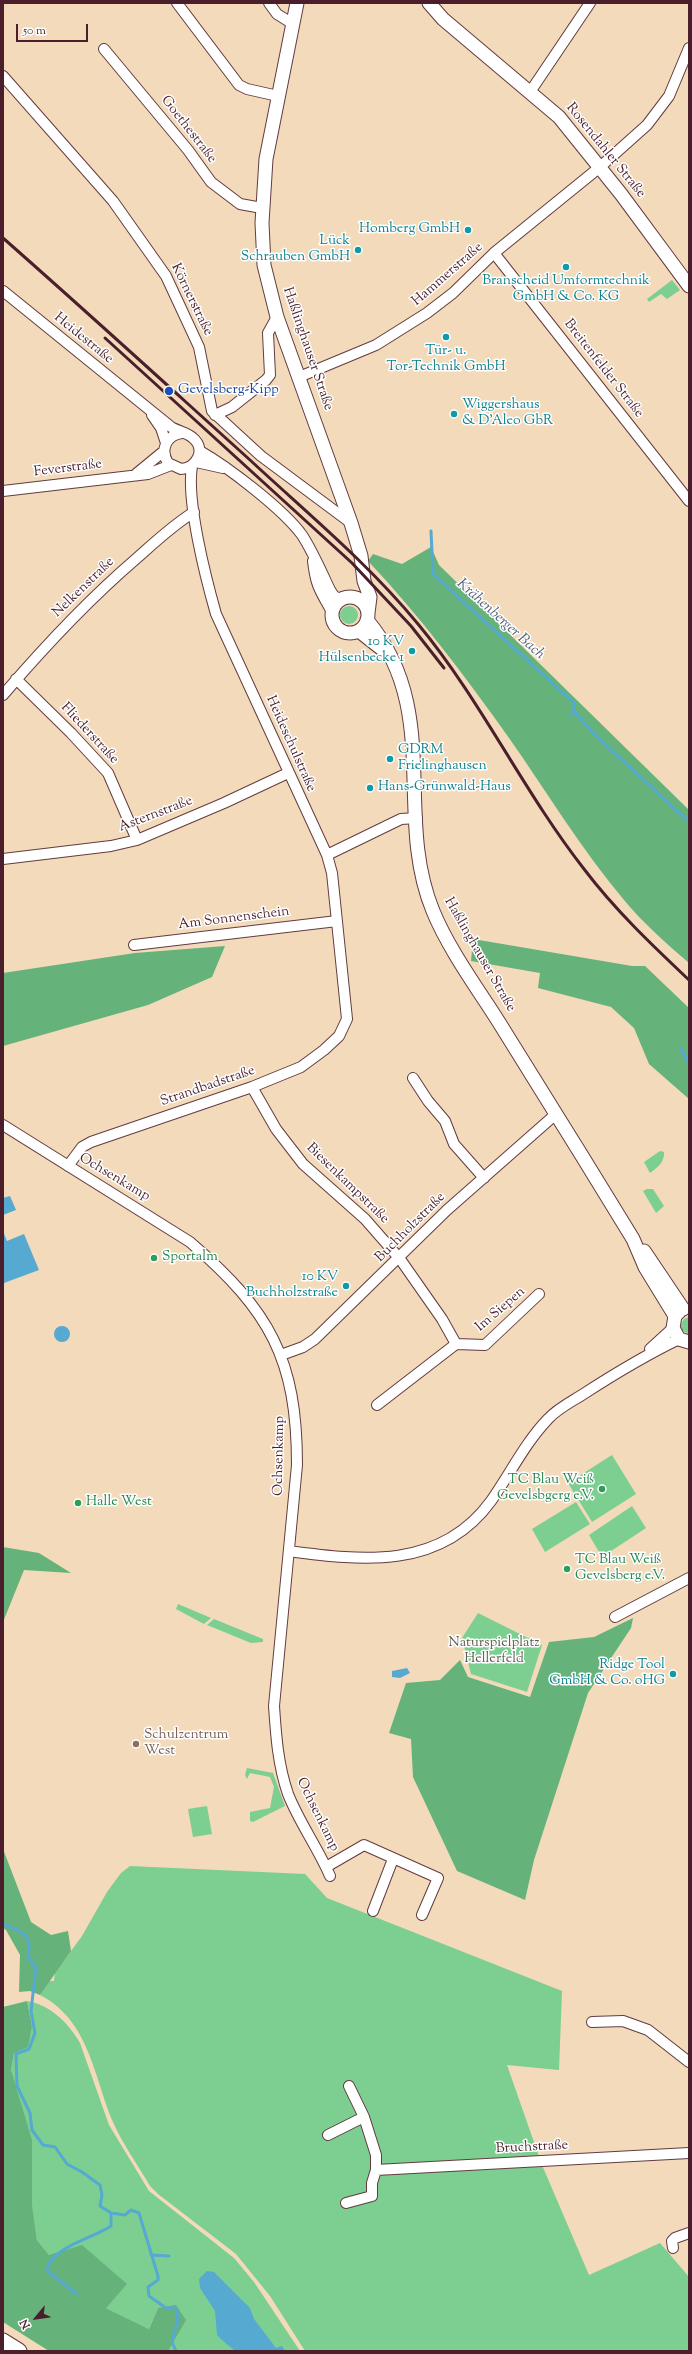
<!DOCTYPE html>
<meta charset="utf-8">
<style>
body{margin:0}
#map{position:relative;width:692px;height:2354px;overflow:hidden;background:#f2daba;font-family:"Sorts Mill Goudy",serif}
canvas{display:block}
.frame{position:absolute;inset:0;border:4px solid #4a1f2b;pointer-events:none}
.north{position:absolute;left:16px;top:2298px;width:40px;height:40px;-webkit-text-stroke:3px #fff;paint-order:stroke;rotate:241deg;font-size:11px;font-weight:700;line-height:16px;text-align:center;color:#4a1f2b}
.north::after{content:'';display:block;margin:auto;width:14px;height:18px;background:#4a1f2b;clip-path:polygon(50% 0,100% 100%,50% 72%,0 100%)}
.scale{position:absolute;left:16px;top:24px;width:72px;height:18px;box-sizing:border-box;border:2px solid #4a1f2b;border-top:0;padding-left:5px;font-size:12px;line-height:14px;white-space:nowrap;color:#4a1f2b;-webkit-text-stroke:3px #fff;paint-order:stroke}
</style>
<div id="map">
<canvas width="692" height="2354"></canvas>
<div class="frame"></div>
<div class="north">N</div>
<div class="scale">50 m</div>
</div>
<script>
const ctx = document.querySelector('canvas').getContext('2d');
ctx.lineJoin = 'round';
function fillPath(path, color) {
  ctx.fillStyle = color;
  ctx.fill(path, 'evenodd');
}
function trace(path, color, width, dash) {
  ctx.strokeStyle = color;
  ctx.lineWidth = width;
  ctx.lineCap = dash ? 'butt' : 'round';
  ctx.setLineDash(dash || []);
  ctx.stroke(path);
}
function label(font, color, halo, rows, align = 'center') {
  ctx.font = font + ' "Sorts Mill Goudy",serif';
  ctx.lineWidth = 3;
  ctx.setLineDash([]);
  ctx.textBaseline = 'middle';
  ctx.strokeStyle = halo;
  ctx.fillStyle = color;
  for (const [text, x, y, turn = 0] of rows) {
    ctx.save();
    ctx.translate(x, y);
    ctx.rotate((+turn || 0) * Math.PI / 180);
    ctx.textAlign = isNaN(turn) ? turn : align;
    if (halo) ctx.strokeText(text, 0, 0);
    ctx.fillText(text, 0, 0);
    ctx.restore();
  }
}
fillPath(new Path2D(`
 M 672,280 L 680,290 L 667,299 L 661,294 L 649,302 L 647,299 Z
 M340 615a9 9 0 1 1 18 0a9 9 0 1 1-18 0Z
 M 660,1151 L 664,1152 C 665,1162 657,1168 650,1173 L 644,1162 Z
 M 647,1189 L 653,1189 L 664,1206 L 656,1213 L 643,1191 Z
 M 689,1317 L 689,1334 L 681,1330 L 681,1324 L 684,1319 Z
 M 612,1455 L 636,1494 L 592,1522 L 568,1483 Z
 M 576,1502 L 590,1524 L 545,1552 L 532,1529 Z
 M 632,1506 L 646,1528 L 602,1557 L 589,1535 Z
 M 178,1604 L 211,1618 L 204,1624 L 176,1609 Z
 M 478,1613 L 542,1645 L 527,1692 L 471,1674 L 462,1638 Z
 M 214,1619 L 263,1639 L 263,1642 L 251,1643 L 207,1625 Z
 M 247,1768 L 273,1773 L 285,1806 L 253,1822 L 250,1821 L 250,1812 L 270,1808 L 274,1787 L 270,1777 L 250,1773 L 247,1779 L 245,1775 Z
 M 207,1806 L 212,1834 L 193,1837 L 188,1809 Z
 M 130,1866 L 305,1874 L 327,1898 L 562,1991 L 559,2070 L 507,2065 L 542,2165 L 589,2275 L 660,2243 L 689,2277 L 689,2351 L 305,2351 L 270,2296 L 236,2254 L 158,2194 L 150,2186 C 138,2165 123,2145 113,2122 C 94,2077 89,2020 40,1995 L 49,1981 L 54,1981 L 55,1973 L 82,1936 L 107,1892 L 121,1873 Z
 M 27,2001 C 50,2005 68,2022 80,2043 L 109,2125 L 149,2191 L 234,2258 L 254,2282 L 300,2351 L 168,2351 L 158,2308 L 149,2329 L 106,2308 L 49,2255 L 37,2240 L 11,2069 L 14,2053 L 32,2026 Z`), '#7ccf91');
fillPath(new Path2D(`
 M 431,547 L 439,565 L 689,810 L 689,963 C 667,944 643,923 624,900 C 581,849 547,792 509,738 C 465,676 420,616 368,561 L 373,554 L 402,564 Z
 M 473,939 L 632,966 L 645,966 L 689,1008 L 689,1099 L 649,1064 L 634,1028 L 611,1007 L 538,988 L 540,973 L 471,961 Z
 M 225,946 L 212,977 L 148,1005 L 3,1046 L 3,973 L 135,953 Z
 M 3,1547 L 39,1553 L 71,1573 L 24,1570 L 3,1622 Z
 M 633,1618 L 631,1628 L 588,1693 L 534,1860 L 525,1900 L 457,1871 L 413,1777 L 411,1739 L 389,1733 L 406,1683 L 440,1680 L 460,1660 L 468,1677 L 530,1697 L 549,1642 L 594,1637 Z
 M 3,1849 L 31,1922 L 51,1935 L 68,1931 L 71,1951 L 40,1995 L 30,1991 L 19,1992 L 20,1955 L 6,1930 L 3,1928 Z
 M 27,2001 L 32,2026 L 28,2047 L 14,2053 L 11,2070 L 32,2140 L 32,2205 L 37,2240 L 49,2255 L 82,2245 L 127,2284 L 106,2308 L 149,2329 L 158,2308 L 176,2305 L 186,2320 L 168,2351 L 49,2351 L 3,2322 L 3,2007 Z`), '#65b27b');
fillPath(new Path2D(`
 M 10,1196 L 16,1210 L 3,1215 L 3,1198 Z
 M 3,1231 L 7,1241 L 24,1234 L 39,1270 L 4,1283 Z
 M54 1334a8 8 0 1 1 16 0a8 8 0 1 1-16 0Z
 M 407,1668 L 410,1673 L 400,1678 L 392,1677 L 392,1671 Z
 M 207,2271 L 214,2272 L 250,2308 L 254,2319 L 276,2348 L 282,2346 L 285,2351 L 234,2350 L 223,2341 L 217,2335 L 215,2311 L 200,2288 L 199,2279 Z`), '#56a9d1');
trace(new Path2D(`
 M 431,531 L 433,574 L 574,703 L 574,711 L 571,715
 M 574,711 L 594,734 L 689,822
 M 681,1049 L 689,1064
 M 3,1924 C 22,1932 33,1933 28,1957 L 36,1967 L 31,2011 L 35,2033 L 29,2049 L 16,2054 L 17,2086 L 30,2113 L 32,2130 L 43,2145 L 55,2147 L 67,2164 L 82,2172 L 100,2185 L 102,2195 L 100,2206 L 111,2213 L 125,2215 L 131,2210 L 139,2213 L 158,2276 L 158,2280 L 148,2287 L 149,2296 L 166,2308 L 176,2308 L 178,2319 L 172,2342 L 176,2351
 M 151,2255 L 169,2256
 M 77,2294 L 49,2272 L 47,2269 C 52,2247 94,2238 111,2226 L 111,2213`), '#56a9d1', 3);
const minor = new Path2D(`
 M 177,3 L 239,85 L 247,89 L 278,96
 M 269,3 L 277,14 L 293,24
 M 104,49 L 188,150 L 211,182 L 240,204 L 262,208
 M 3,76 L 113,201 L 166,276 L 199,347 L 212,411 L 261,456 L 351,523
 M 530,92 L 590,3
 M 494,253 L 689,501
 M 3,291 L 171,427 C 178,431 188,433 193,438 C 207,450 196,468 181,469 L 168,463 C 160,450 166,435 182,433
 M 299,377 L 376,345 L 427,313 L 453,293 L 494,253 L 600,167 L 647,125 L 669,96 L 689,48
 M 152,415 L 161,428 L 166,443
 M 215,415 L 232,407 L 266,380 L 270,375 L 268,333 L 277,317
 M 200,451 C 228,467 283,509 302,535 C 313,552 321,571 330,590 L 334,596 L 340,599
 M 196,462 L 223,468
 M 136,474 L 164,451
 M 3,491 L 148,474 L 171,465
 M 313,561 C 316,587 320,590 332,612
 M 16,679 L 71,733 L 108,773 L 137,840
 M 3,695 C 45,646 88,600 137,558 C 155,542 173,525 194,512
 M 327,855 L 401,819 L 417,818
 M 3,859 L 111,846 L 137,840 L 224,803 L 288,773
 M 134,945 L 337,921
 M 413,1078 L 428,1101 L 445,1121 L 454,1144 L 484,1178
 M 252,1087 L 276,1129 L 303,1164 L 365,1219 L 400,1259 L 442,1319 L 456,1344
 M 3,1125 L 190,1242 C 270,1311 297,1359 297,1465 L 274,1706 C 276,1736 278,1765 288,1794 C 299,1822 318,1848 330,1876
 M 68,1166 L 82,1147 L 91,1142 L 252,1087 L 301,1067 L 324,1050 L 339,1036 L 347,1019 L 332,873 L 327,855 L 216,614 C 206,579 186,501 192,466
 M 650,1349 L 673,1328
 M 281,1355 L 303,1347 L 315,1339 L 447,1210 L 556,1114
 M 377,1405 L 456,1344 L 485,1345 L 539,1294
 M 289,1551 C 362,1561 441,1570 491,1501 C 510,1474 525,1443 548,1419 C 558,1408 573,1401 585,1393 C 616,1373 646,1355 679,1339
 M 615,1617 L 689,1578
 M 326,1867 L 364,1845 L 438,1878 L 422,1915
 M 373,1911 L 393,1859
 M 592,2022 L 623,2021 L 648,2030 L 689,2062
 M 349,2086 L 364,2117
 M 328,2135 L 364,2117 L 376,2155 L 376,2170 L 689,2153
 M 346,2203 L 372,2196 L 372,2183 L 376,2170
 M 673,2248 L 672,2241 L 675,2238 L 689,2233`);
const major = new Path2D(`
 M 297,3 L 266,159 L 262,223 L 264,265 L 277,317 L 351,523 L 361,556 L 364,581 L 370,597 L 368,613
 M 429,3 L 443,19 L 559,117 L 621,194 L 689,286
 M332 615a18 18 0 1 1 36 0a18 18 0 1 1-36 0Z
 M 367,620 C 443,711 393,814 433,911 C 449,950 478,989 500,1024 C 545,1096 589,1167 633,1239 L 645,1267 L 675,1316
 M 359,631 L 387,653
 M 644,1251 L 683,1309
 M 681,1310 L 675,1316 L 673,1328 L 679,1339 L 689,1342`);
const highway = new Path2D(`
 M 3,2341 L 19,2351`);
trace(minor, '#633b40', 12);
trace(major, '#633b40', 15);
trace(highway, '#633b40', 17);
trace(minor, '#fff', 10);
trace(major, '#fff', 13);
trace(highway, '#fff', 15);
trace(new Path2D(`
 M 3,238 C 86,311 168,386 250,460 C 307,513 368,563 418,624 C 481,700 523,791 584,869 C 615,910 652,945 689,980
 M 105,338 L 352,563 L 411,626 L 444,668`), '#4a1f2b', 3);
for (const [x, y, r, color] of [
 [468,230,4,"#0f9aa8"],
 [358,250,4,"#0f9aa8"],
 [566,267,4,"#0f9aa8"],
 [446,337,4,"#0f9aa8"],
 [169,391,5,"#1a4fb4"],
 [454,414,4,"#0f9aa8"],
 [412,651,4,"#0f9aa8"],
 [390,759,4,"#0f9aa8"],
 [370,788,4,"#0f9aa8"],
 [154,1258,4,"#2e9e5b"],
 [346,1286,4,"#0f9aa8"],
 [602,1489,4,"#2e9e5b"],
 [78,1503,4,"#2e9e5b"],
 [567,1569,4,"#2e9e5b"],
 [673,1674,4,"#0f9aa8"],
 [136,1744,4,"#8d6e63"]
]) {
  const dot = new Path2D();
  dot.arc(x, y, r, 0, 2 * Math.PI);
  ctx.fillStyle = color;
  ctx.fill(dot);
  trace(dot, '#fff', 1.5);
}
label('14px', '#4a1f2b', '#fff', [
 ["Goethestraße",188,130,52],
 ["Rosendahler Straße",605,151,51],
 ["Hammerstraße",448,275,-41],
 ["Körnerstraße",191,300,64],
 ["Heidestraße",83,339,39],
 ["Haßlinghauser Straße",307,349,71],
 ["Breitenfelder Straße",603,369,52],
 ["Feverstraße",68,469,-7],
 ["Nelkenstraße",84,588,-44],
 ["Fliederstraße",89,734,47],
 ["Heideschulstraße",290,744,66],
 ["Asternstraße",156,815,-21],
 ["Am Sonnenschein",234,919,-7],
 ["Haßlinghauser Straße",479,955,60],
 ["Strandbadstraße",208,1087,-19],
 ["Ochsenkamp",114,1178,31],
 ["Biesenkampstraße",347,1184,44],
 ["Buchholzstraße",411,1228,-45],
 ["Im Siepen",501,1310,-41],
 ["Ochsenkamp",280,1456,-89],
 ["Ochsenkamp",317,1815,64],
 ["Bruchstraße",532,2148,-3]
]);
label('14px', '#0d838f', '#fff', [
 ["Homberg GmbH",460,230],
 ["Lück",350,242],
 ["Schrauben GmbH",350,258],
 ["Branscheid Umformtechnik",566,282,"center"],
 ["GmbH & Co. KG",566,298,"center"],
 ["Tür- u.",446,352,"center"],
 ["Tor-Technik GmbH",446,368,"center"],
 ["Wiggershaus",462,406,"left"],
 ["& D'Aleo GbR",462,422,"left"],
 ["10 KV",404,643],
 ["Hülsenbecke 1",404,659],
 ["GDRM",398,751,"left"],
 ["Frielinghausen",398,767,"left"],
 ["Hans-Grünwald-Haus",378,788,"left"],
 ["10 KV",338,1278],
 ["Buchholzstraße",338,1294],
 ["Ridge Tool",665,1666],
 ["GmbH & Co. oHG",665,1682]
], 'right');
label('14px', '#164399', '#fff', [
 ["Gevelsberg-Kipp",178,391]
], 'left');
label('14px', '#27864d', '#fff', [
 ["Sportalm",162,1258],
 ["TC Blau Weiß",594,1481,"right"],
 ["Gevelsbgerg e.V.",594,1497,"right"],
 ["Halle West",86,1503],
 ["TC Blau Weiß",575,1561],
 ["Gevelsberg e.V.",575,1577]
], 'left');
label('14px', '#5c5d4f', '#fff', [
 ["Naturspielplatz",494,1644],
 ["Hellerfeld",494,1660]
]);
label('14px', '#785e54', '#fff', [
 ["Schulzentrum",144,1736],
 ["West",144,1752]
], 'left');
label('italic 15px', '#4f5d76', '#fff', [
 ["Krähenberger Bach",500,620,42]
]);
</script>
